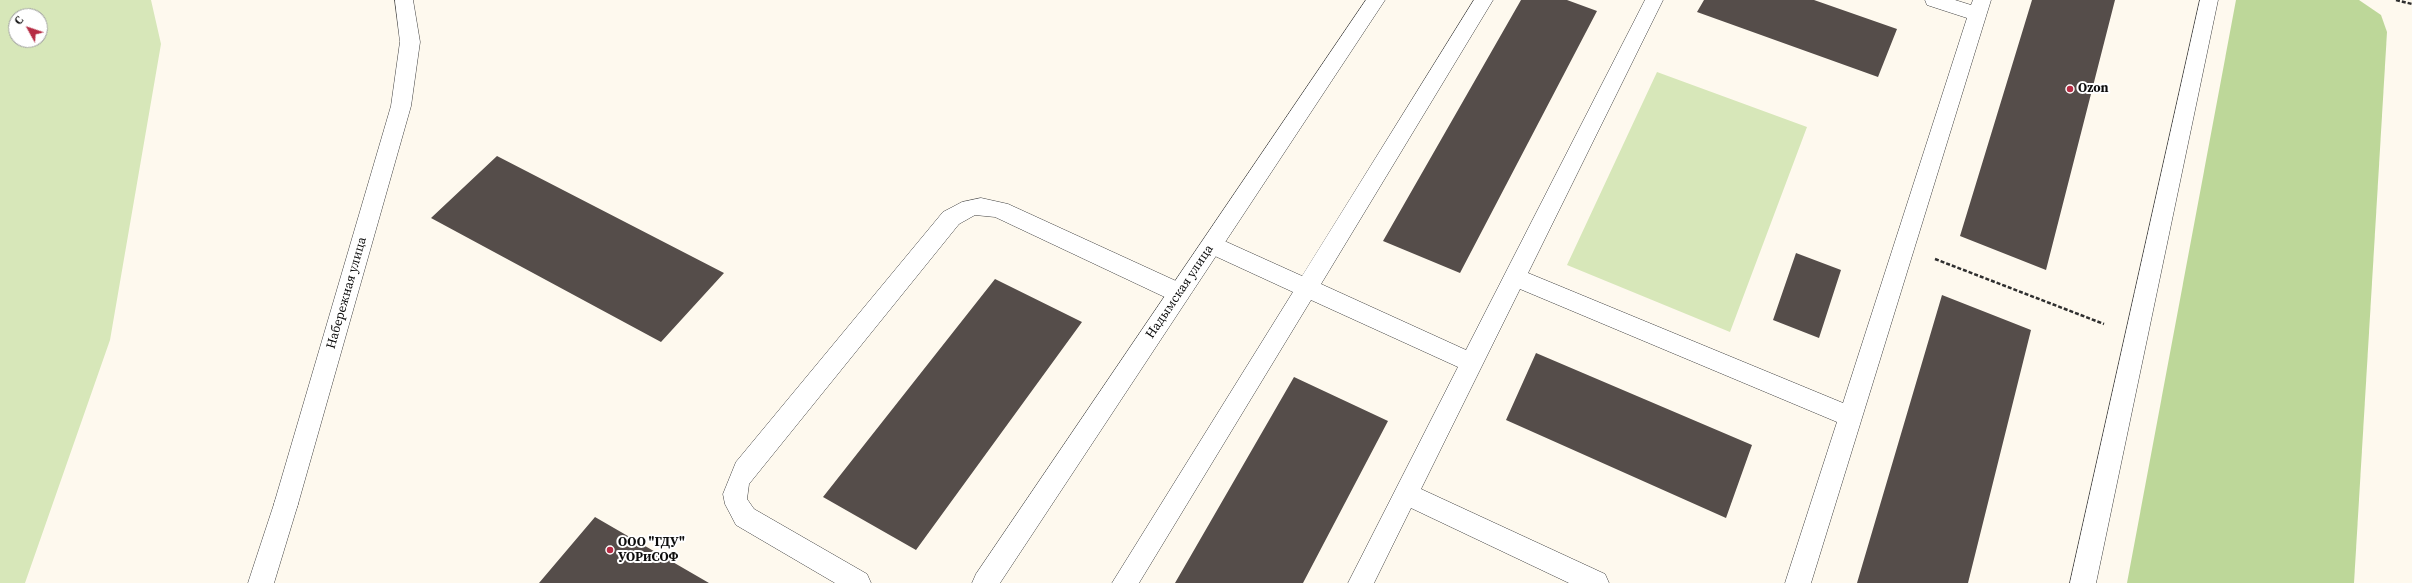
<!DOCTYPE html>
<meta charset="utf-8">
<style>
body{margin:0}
#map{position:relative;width:2412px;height:583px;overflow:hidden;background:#fef9ee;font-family:"Source Serif 4",serif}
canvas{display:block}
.north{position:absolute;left:8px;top:8px;width:40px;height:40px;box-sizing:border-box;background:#fff;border:1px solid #9e9e9e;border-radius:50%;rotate:310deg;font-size:11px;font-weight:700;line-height:16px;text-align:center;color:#0d0d0d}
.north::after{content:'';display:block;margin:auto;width:14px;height:18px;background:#b62c44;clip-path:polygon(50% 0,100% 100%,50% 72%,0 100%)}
</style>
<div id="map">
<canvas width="2412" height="583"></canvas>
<div class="north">С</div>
</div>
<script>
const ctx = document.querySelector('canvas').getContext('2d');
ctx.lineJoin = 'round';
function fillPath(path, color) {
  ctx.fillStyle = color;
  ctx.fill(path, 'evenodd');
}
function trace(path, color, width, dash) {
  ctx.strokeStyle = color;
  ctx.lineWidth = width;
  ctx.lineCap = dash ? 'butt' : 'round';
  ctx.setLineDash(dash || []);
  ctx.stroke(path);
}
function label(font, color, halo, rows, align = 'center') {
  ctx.font = font + ' "Source Serif 4",serif';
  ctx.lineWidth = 4;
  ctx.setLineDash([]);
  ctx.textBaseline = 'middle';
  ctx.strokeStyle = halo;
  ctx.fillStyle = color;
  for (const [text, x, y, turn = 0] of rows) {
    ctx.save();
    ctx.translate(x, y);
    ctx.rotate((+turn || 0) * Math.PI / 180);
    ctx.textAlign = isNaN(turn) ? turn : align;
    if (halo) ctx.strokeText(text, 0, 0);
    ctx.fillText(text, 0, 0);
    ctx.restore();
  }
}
fillPath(new Path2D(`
 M 0,0 L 151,0 L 161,44 L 110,340 L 25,583 L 0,583 ZM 16,16 L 40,16 L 40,40 L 16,40 Z
 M 1657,72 L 1807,127 L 1730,332 L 1567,265 Z`), '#d7e7b9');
fillPath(new Path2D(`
 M 2236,0 L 2359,0 L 2381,15 L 2387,32 L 2354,583 L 2127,583 Z`), '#bdd799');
fillPath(new Path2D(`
 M 1521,0 L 1567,0 L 1597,11 L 1460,273 L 1383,241 Z
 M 1704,0 L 1814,0 L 1897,29 L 1878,77 L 1697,12 Z
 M 2032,0 L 2115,0 L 2046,270 L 1960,236 Z
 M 497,156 L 724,273 L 661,342 L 431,218 Z
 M 1796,253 L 1841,270 L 1819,338 L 1773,320 Z
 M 995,279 L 1082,322 L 916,550 L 823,497 Z
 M 1942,295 L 2031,330 L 1968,583 L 1857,583 Z
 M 1536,353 L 1752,445 L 1726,518 L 1506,420 Z
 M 1294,377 L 1388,421 L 1303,583 L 1175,583 Z
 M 595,517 L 709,583 L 539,583 Z`), '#554d4a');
const service = new Path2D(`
 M 1474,0 L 1493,0 L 1321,284 L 1466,350 L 1645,0 L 1663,0 L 1528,273 L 1843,403 L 1967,18 L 1927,5 L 1925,0 L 1955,0 L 1971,5 L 1973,0 L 1991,0 L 1811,583 L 1785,583 L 1837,422 L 1520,289 L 1421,489 L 1605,574 L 1609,583 L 1569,583 L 1411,508 L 1374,583 L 1348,583 L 1458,367 L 1311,300 L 1139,583 L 1112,583 L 1293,292 L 1204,251 L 1201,245 L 1204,239 L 1212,236 L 1220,239 L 1302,276 Z
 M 2200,0 L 2218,0 L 2096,583 L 2070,583 Z
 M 981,198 L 1008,204 L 1187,286 L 1190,293 L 1187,300 L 1179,302 L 1171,300 L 995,217 L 975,215 L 959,224 L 749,484 L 747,499 L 754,509 L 867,574 L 871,583 L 835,583 L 736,525 L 725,504 L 723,494 L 736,462 L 943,212 L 962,202 Z`);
const pedestrian = new Path2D(`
 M 286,493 L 295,496 L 298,504 L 274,583 L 248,583 L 274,504 L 277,496 Z`);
const minor = new Path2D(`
 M 395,0 L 413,0 L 420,42 L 411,106 L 298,504 L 295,512 L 286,515 L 277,512 L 274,504 L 391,106 L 400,42 Z
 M 1366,0 L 1385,0 L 1000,583 L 972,583 L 976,574 Z`);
trace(service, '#404040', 1);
trace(pedestrian, '#404040', 1);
trace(minor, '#404040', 1);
trace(new Path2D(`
 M 2396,0 L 2412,4
 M 1935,259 L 2104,324`), '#2f2f2f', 2.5, [4, 2]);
fillPath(service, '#fff');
fillPath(pedestrian, '#fff');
fillPath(minor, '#fff');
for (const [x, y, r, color] of [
 [2070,89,4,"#b62c44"],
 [610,550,4,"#b62c44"]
]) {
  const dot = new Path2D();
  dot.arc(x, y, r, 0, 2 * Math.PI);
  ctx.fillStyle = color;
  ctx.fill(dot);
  trace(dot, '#fff', 1.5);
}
label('bold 13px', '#0d0d0d', '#fff', [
 ["Ozon",2078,89],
 ["ООО \"ГДУ\"",618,543],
 ["УОРиСОФ",618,558]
], 'left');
label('13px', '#0d0d0d', '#fff', [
 ["Надымская улица",1180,292,-56],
 ["Набережная улица",347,293,-74]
]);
</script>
